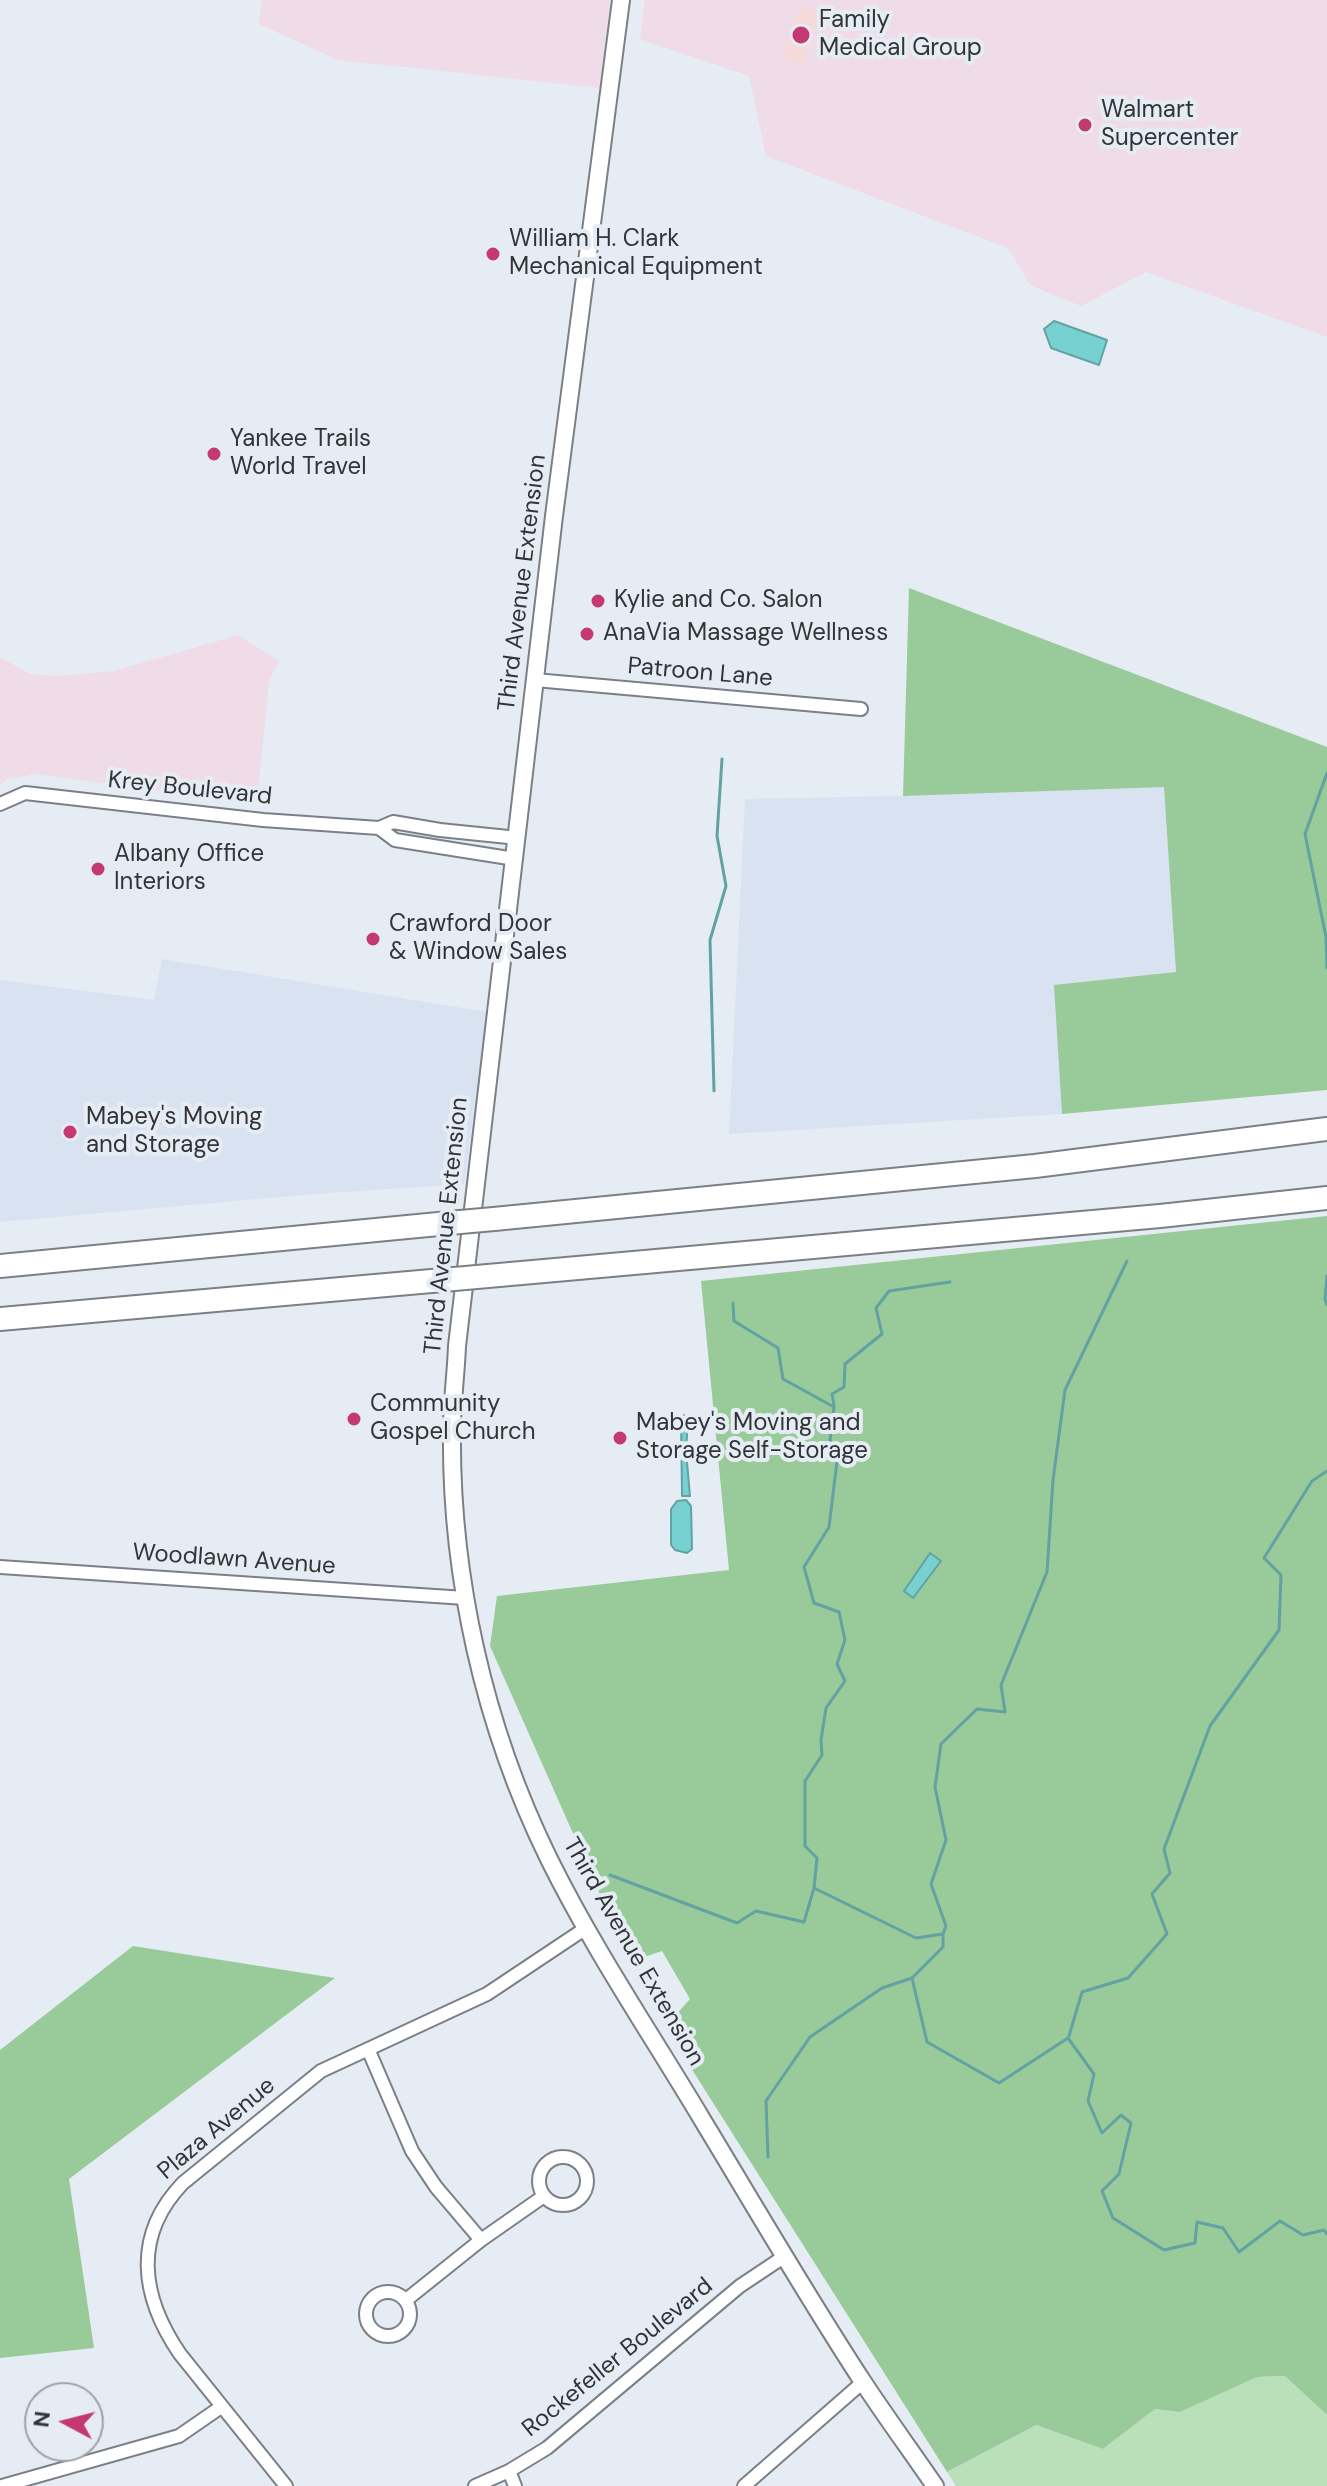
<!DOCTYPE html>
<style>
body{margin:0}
#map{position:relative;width:1327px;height:2486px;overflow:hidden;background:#e6ecf4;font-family:"DM Sans",sans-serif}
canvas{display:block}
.north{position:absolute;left:24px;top:2382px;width:80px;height:80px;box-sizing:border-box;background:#e6ecf4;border:2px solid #9ea3a9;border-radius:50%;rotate:277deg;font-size:22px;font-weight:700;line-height:32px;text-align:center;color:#323538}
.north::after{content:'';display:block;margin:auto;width:28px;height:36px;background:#c43971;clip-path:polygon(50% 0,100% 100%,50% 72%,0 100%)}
</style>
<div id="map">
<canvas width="1327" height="2486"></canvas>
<div class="north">N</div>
</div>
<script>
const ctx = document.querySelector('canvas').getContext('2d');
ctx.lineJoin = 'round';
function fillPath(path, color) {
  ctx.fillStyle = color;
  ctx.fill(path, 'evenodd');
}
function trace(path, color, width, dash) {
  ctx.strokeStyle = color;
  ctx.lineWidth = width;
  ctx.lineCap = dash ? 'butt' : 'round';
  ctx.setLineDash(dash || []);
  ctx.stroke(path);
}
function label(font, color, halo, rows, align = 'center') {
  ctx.font = font + ' "DM Sans",sans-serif';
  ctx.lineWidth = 8;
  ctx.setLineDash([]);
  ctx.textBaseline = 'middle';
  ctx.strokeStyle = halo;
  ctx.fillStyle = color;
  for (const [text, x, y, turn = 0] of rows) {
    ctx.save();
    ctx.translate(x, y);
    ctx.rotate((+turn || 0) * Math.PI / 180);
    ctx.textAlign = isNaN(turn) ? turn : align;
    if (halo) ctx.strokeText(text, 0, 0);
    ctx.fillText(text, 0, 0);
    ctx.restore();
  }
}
fillPath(new Path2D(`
 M 262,0 L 610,0 L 600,88 L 338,60 L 259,24 Z
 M 645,0 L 1327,0 L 1327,337 L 1146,272 L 1081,306 L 1030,285 L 1008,248 L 766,156 L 749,76 L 640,39 Z
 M 238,635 L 279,661 L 269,681 L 257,804 L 35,774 L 7,779 L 0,785 L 0,657 L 29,674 L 58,676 L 114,671 Z`), '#f0dbe9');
fillPath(new Path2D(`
 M 1164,786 L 1176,972 L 1055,986 L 1062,1114 L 729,1134 L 745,799 L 903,796 Z
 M 162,959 L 487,1012 L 464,1184 L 314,1194 L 0,1222 L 0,980 L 154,1000 Z`), '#d9e2f1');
fillPath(new Path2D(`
 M 800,6 L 820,13 L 802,65 L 781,57 Z`), '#f5dada');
fillPath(new Path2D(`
 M 1285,2376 L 1327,2415 L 1327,2486 L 956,2486 L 947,2472 L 1036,2425 L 1103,2449 L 1155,2409 L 1180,2412 L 1256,2377 Z`), '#bae0ba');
fillPath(new Path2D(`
 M 909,588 L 1327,747 L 1327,1090 L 1062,1114 L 1054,985 L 1176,972 L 1164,787 L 903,796 Z
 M 1327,1216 L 1327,2415 L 1285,2376 L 1257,2377 L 1180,2412 L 1155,2409 L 1103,2449 L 1036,2425 L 947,2472 L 665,2027 L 690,1999 L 662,1951 L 630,1962 L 490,1646 L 497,1596 L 729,1570 L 701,1281 Z
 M 133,1946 L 335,1978 L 69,2179 L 94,2348 L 0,2358 L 0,2050 Z`), '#99ca99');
const water = new Path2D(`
 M 1054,321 L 1107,340 L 1099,365 L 1051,348 L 1044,329 Z
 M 684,1415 L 688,1420 L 686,1451 L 690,1496 L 682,1496 L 681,1418 Z
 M 686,1500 L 691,1506 L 692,1549 L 687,1553 L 675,1550 L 671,1545 L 671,1509 L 677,1501 Z
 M 930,1553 L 941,1561 L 913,1598 L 904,1591 Z`);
fillPath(water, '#77d1d1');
trace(water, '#62a2a3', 2);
trace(new Path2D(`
 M 1327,773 L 1305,834 L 1326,937 L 1327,968
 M 714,1091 L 710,940 L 726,886 L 717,836 L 722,759
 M 1327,1276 L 1325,1299 L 1327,1305
 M 733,1303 L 734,1321 L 778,1348 L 783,1379 L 834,1407 L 830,1440 L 837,1461 L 829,1527 L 804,1567 L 814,1603 L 839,1612 L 845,1640 L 837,1664 L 845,1681 L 826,1708 L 821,1740 L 822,1755 L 805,1781 L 805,1846 L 817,1858 L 814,1888 L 916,1938 L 943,1934 L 943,1947 L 912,1978 L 927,2042 L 999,2083 L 1068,2038 L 1094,2074 L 1088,2101 L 1102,2133 L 1121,2115 L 1131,2123 L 1119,2174 L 1102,2191 L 1113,2218 L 1164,2250 L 1195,2243 L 1197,2222 L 1223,2228 L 1239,2252 L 1280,2221 L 1303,2235 L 1324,2230 L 1327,2234
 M 834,1405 L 832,1394 L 844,1387 L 845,1364 L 882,1334 L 876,1308 L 889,1291 L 950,1282
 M 610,1875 L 737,1923 L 756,1911 L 804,1922 L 814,1888
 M 943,1934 L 946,1926 L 931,1884 L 946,1840 L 935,1787 L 941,1744 L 977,1709 L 1005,1712 L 1001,1685 L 1047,1572 L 1053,1480 L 1065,1390 L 1127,1261
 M 1069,2036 L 1082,1992 L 1128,1978 L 1167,1934 L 1152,1894 L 1170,1873 L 1164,1849 L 1210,1726 L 1279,1630 L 1281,1575 L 1264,1558 L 1312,1481 L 1327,1471
 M 768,2157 L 766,2101 L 810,2037 L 882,1988 L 912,1978`), '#62a2a3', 3);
const street = new Path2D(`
 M 535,680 L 861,709
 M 0,804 L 25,793 L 263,820 L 379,828 L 393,822 L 440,830 L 518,838
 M 379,828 L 395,840 L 515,859
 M 0,1567 L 465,1598
 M 368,2049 L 412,2151 L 436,2187 L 481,2240
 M539 2181a24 24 0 1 1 48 0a24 24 0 1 1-48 0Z
 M366 2314a22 22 0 1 1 44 0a22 22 0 1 1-44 0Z
 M 406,2300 L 481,2240 L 544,2196
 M 509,2471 L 515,2486
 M 2,2486 L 179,2436 L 221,2407
 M 286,2486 L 180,2354 C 141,2297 132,2236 183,2183 L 321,2071 L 487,1994 L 586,1928
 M 475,2486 L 509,2471 L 547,2448 L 740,2286 L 785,2256
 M 744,2486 L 863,2382`);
const secondary = new Path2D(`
 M 621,0 L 554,516 L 457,1346 C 456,1374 452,1401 452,1429 C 450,1575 484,1727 549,1859 C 593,1948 649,2031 700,2116 C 754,2205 806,2295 863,2382 C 886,2417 911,2451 935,2486`);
const highway = new Path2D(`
 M 494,1219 L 1035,1166 L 1327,1129
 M 0,1266 L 449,1223
 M 488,1276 L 1160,1216 L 1327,1198
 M 0,1319 L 443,1280`);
trace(street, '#7b8087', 16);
trace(secondary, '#7b8087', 20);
trace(highway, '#7b8087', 26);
trace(street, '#fff', 12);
trace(secondary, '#fff', 16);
trace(highway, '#fff', 22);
const highwayBridge = new Path2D(`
 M 449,1223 L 494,1219
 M 443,1280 L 488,1276`);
trace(highwayBridge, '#7b8087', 26, []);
trace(highwayBridge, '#fff', 22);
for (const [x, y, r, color] of [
 [801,35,10,"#c43971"],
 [1085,125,8,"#c43971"],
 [493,254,8,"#c43971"],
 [214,454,8,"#c43971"],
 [598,601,8,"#c43971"],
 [587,634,8,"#c43971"],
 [98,869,8,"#c43971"],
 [373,939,8,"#c43971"],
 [70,1132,8,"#c43971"],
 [354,1419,8,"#c43971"],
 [620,1438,8,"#c43971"]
]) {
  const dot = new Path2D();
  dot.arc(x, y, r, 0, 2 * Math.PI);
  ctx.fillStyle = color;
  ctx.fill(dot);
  trace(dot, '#e6ecf4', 3);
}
label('24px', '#323538', '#e6ecf4', [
 ["Family",819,21],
 ["Medical Group",819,49],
 ["Walmart",1101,111],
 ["Supercenter",1101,139],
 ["William H. Clark",509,240],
 ["Mechanical Equipment",509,268],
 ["Yankee Trails",230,440],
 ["World Travel",230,468],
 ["Kylie and Co. Salon",614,601],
 ["AnaVia Massage Wellness",603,634],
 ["Albany Office",114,855],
 ["Interiors",114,883],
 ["Crawford Door",389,925],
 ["& Window Sales",389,953],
 ["Mabey's Moving",86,1118],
 ["and Storage",86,1146],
 ["Community",370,1405],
 ["Gospel Church",370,1433],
 ["Mabey's Moving and",636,1424],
 ["Storage Self-Storage",636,1452]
], 'left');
label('24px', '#323538', '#e6ecf4', [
 ["Third Avenue Extension",523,583,-83],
 ["Patroon Lane",700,673,5],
 ["Krey Boulevard",190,789,6],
 ["Third Avenue Extension",447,1226,-84],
 ["Woodlawn Avenue",234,1560,4],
 ["Third Avenue Extension",633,1952,60],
 ["Plaza Avenue",217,2129,-40],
 ["Rockefeller Boulevard",618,2358,-39]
]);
</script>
